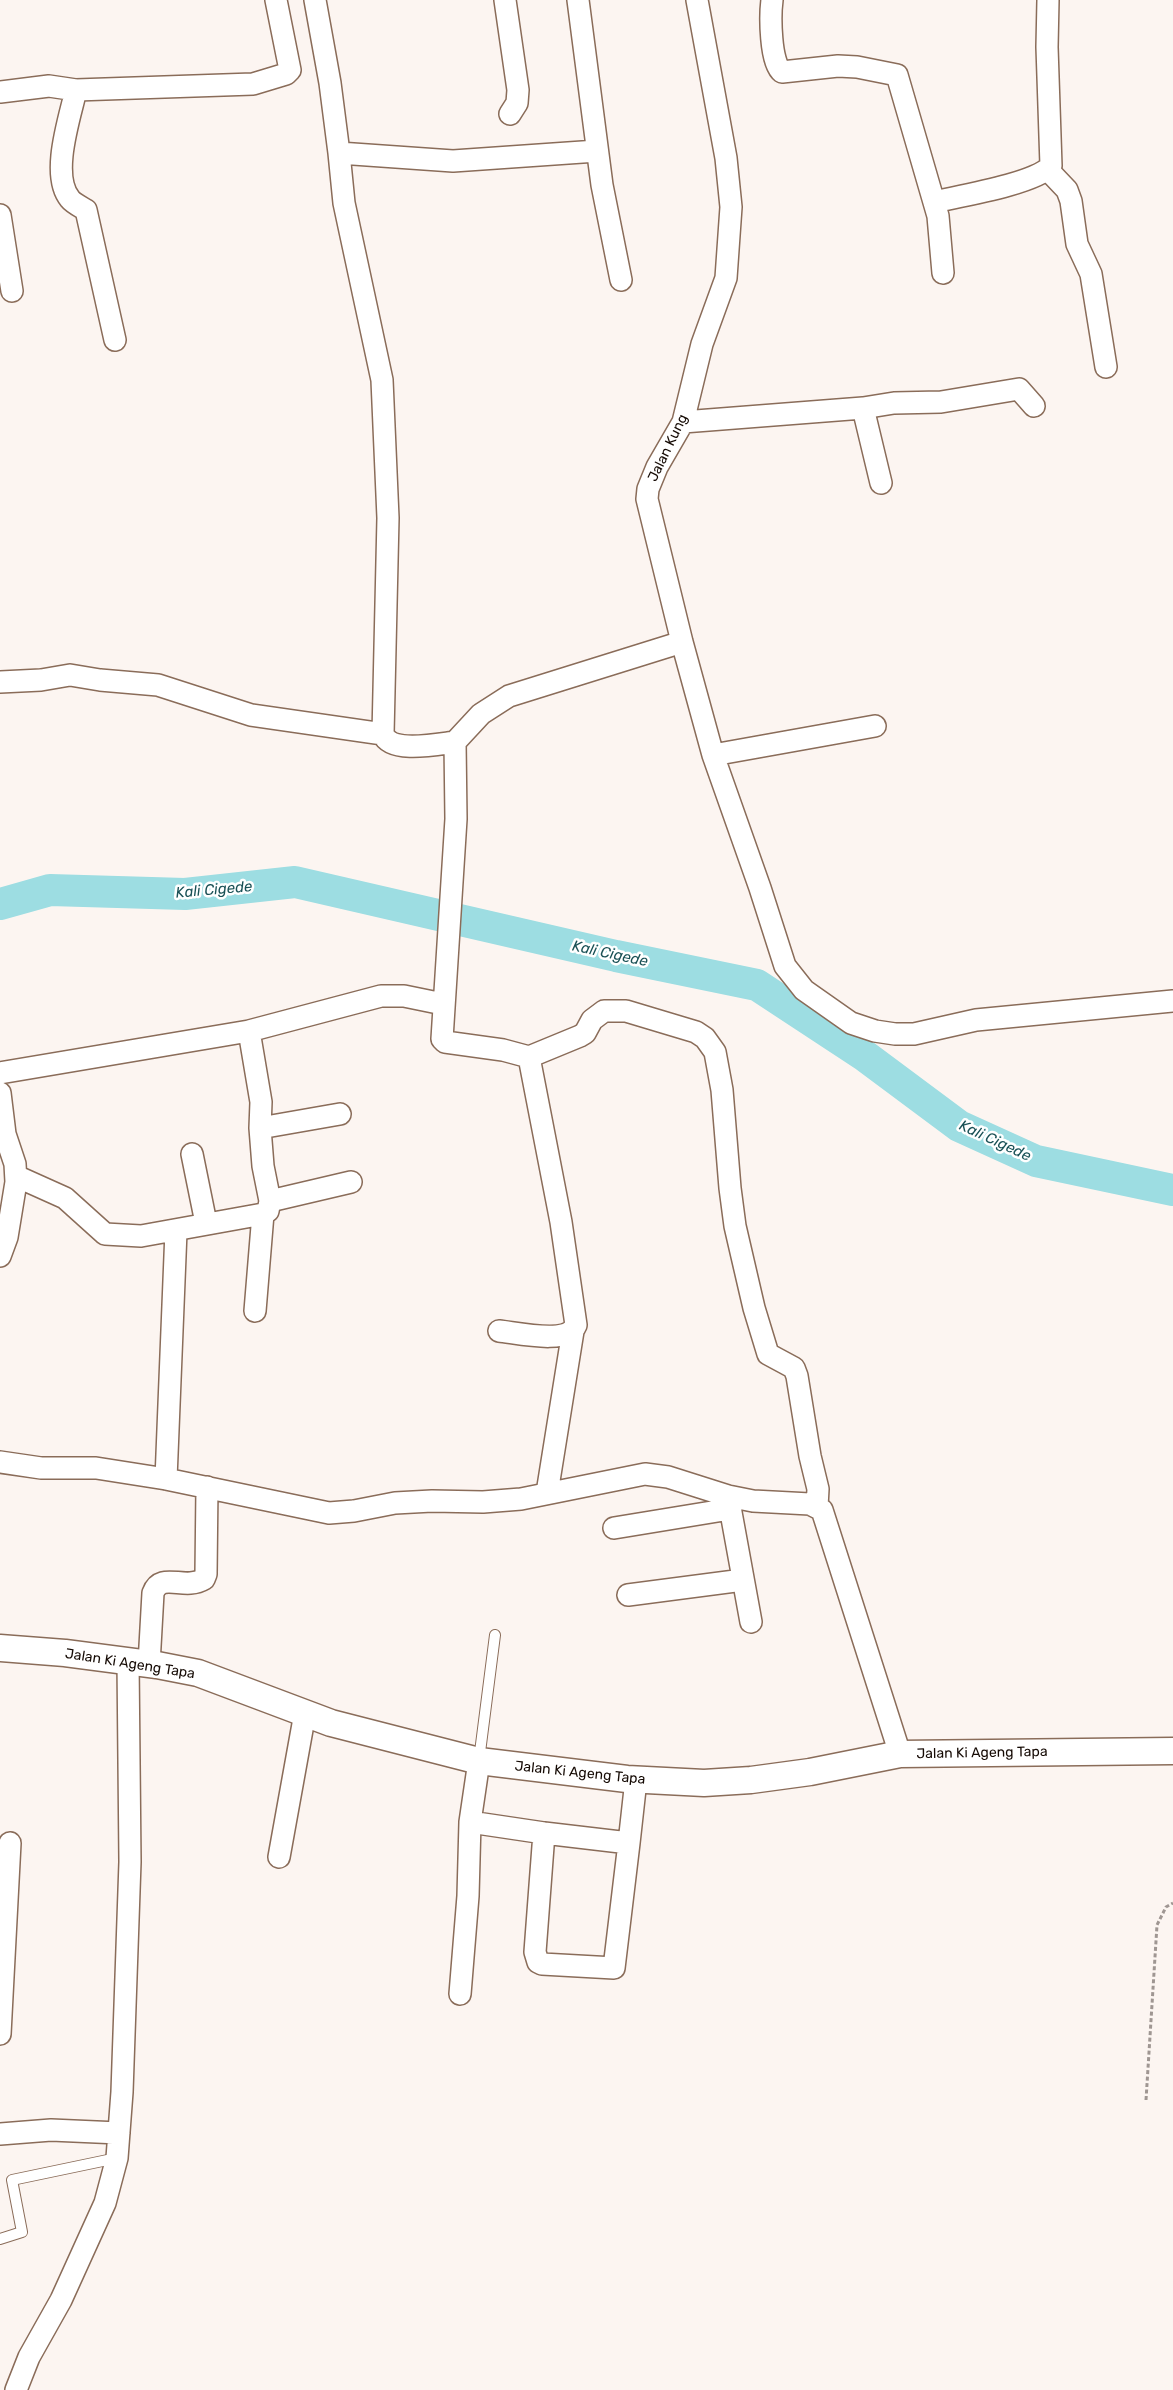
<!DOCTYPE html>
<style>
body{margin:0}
canvas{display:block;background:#fcf5f1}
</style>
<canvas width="1173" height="2390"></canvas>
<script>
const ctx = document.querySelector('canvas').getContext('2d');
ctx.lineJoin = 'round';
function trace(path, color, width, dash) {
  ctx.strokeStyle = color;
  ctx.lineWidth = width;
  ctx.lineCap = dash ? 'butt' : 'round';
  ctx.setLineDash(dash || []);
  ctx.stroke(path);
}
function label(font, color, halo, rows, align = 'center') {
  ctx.font = font + ' Rubik,sans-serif';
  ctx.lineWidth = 5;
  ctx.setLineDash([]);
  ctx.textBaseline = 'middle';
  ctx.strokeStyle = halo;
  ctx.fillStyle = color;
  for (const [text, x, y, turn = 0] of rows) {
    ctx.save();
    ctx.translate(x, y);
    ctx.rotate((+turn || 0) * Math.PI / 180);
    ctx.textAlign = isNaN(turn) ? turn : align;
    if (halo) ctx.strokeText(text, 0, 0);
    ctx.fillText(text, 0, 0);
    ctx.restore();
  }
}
trace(new Path2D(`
 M 0,904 L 50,890 L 185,894 L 295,882 L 616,956 L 757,985 L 865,1056 L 959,1126 L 1036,1161 L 1173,1190`), '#9ddde2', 32);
const service = new Path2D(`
 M 479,1760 L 495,1635
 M 0,2239 L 22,2232 L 12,2180 L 117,2158`);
const minor = new Path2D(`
 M 315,0 L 330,83 L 339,153
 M 505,0 L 518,90 L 517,103 L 510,114
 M 578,0 L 602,185 L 621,280
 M 697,0 L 726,158 L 731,207 L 726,278 L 702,344 L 683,422 L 657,467 L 648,489 L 647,499 L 682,642 L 713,755 L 760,888 L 785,966 L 804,990 L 851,1023 L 875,1031 L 895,1034 L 914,1034 L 976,1020 L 1173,1001
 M 772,0 C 770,15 770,63 782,72 L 838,66 L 857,67 L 897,75 L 938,216 L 943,273
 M 76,90 C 70,117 50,175 70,199 C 73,203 81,207 86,210 L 115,340
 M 0,92 L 49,86 L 76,90 L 253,84 L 286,74 L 290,70 L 276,0
 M 1048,170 L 1067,190 L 1071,201 L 1077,244 L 1091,274 L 1106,367
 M 934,202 C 960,196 1034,184 1051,166 L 1047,47 L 1048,0
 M 0,215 L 12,291
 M 863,408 L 894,403 L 941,402 L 1019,389 L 1034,406
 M 683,422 L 863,408 L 881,483
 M 682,642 L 509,696 L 481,714 L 455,742 L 456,819 L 442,1039 L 445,1042 L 503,1050 L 529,1057 L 580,1036 L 585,1033 L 592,1020 L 604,1011 L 626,1011 L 696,1032 L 705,1038 L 715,1052 L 722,1090 L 730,1188 L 735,1226 L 754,1308 L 768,1354 L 794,1368 L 797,1376 L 810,1456 L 818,1489 L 817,1507
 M 0,682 L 41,680 L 70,675 L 100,680 L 158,685 L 251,715 L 383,734
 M 455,742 C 438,744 391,754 383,734 L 388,518 L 382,380 L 344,203 L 339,153 L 453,161 L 597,151
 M 713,755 L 875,726
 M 249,1031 L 261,1102 L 260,1128 L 263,1166 L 270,1201
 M 0,1073 L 249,1031 L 381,996 L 404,996 L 443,1004
 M 0,1093 L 5,1134 L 15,1164 L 16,1182 L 7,1237 L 0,1256
 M 260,1128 L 340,1114
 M 192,1154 L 206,1223
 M 16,1176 L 65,1198 L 105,1234 L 141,1236 L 263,1214 L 268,1211 L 270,1201 L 351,1182
 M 255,1311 L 263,1214
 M 499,1331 C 518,1333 568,1345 576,1325 L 561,1222 L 529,1057
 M 0,1462 L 41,1468 L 96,1468 L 166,1479 L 329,1513 L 354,1511 L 395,1503 L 432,1501 L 483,1502 L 521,1499 L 645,1474 L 668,1477 L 728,1496 L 753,1501 L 810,1504 L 822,1510 L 900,1754
 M 166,1479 L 176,1231
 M 547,1493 L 573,1331
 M 728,1496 L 751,1622
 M 614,1528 L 730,1509
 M 628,1595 L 743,1580
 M 149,1664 L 153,1593 C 161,1571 184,1591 204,1579 L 206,1574 L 207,1487
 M 470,1822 L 544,1833 L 629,1843 L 636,1780
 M 544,1833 L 535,1952 L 538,1962 L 542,1964 L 614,1968 L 629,1843
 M 279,1857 L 305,1713
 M 460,1994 L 468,1896 L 470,1822 L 479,1761
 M 0,2034 L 10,1843
 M 0,2134 L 51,2130 L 119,2133
 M 16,2390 L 29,2357 L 61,2300 L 105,2203 L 117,2158 L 122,2092 L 130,1862 L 128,1661`);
const tertiary = new Path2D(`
 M 0,1648 L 65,1653 L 157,1665 L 198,1673 L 331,1723 L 479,1761 L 627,1779 L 704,1783 L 751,1780 L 810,1772 L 900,1754 L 1173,1751`);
trace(service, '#8a6c59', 12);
trace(minor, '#8a6c59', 24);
trace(tertiary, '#8a6c59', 29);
trace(new Path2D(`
 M 1146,2100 L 1157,1925 L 1166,1907 L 1173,1903`), '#9f9692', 3, [4, 2.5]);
trace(service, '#fff', 10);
trace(minor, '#fff', 21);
trace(tertiary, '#fff', 26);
label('14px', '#150a04', '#fff', [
 ["Jalan Kung",668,448,-64],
 ["Jalan Ki Ageng Tapa",130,1664,9],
 ["Jalan Ki Ageng Tapa",982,1753,-1],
 ["Jalan Ki Ageng Tapa",580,1773,6]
]);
label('italic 15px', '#1a5156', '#fff', [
 ["Kali Cigede",214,890,-5],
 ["Kali Cigede",610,954,12],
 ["Kali Cigede",995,1141,25]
]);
</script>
